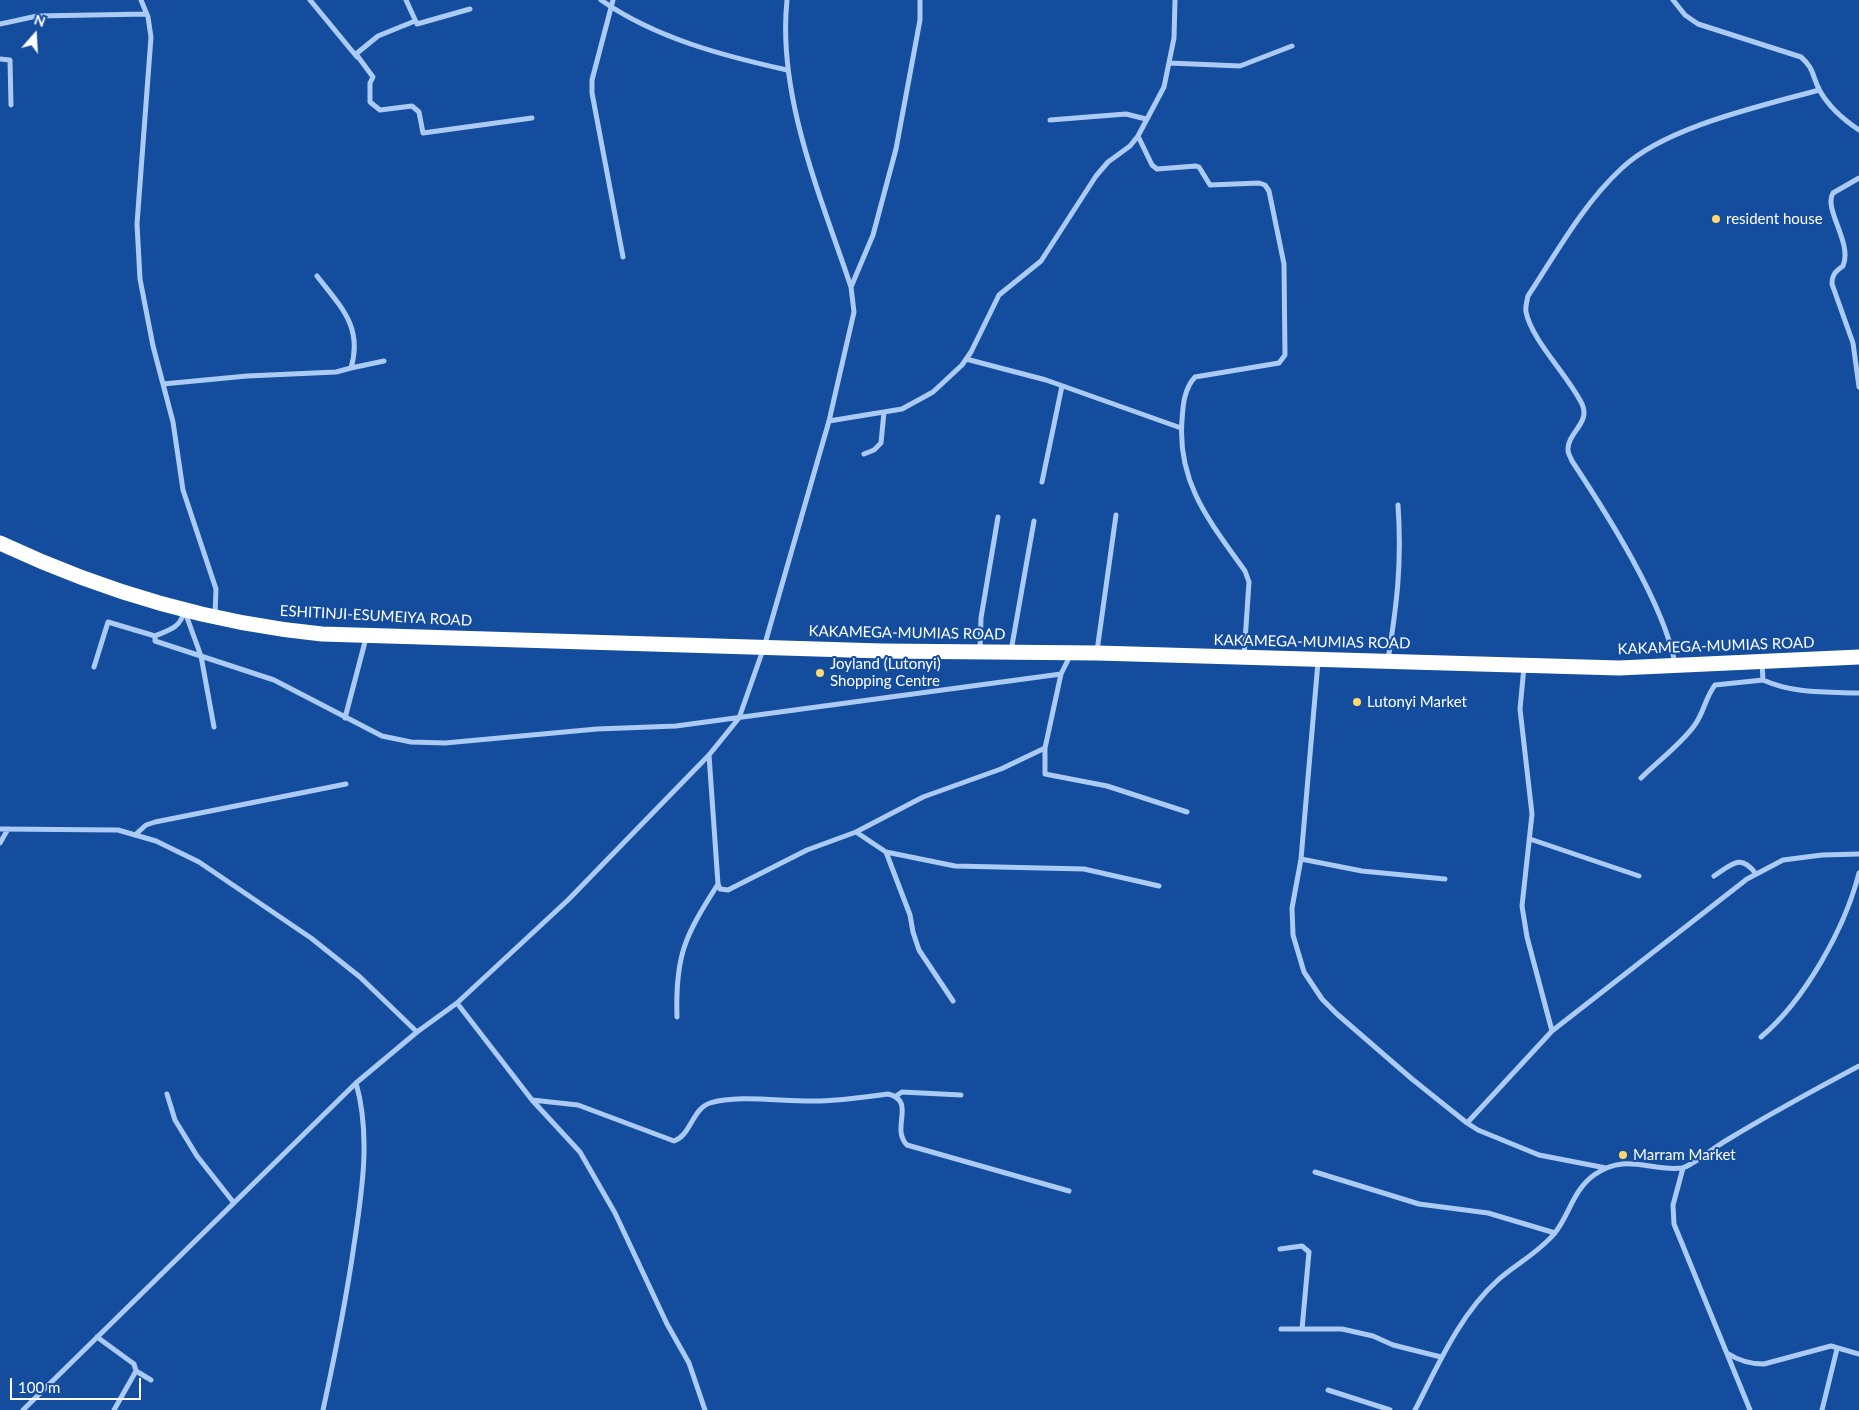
<!DOCTYPE html>
<style>
body{margin:0}
#map{position:relative;width:1859px;height:1410px;overflow:hidden;background:#144d9e;font-family:Lato,sans-serif}
canvas{display:block}
.north{position:absolute;left:10px;top:10px;width:50px;height:50px;-webkit-text-stroke:4px #144d9e;paint-order:stroke;rotate:19deg;font-size:14px;font-weight:700;line-height:20px;text-align:center;color:#fff}
.north::after{content:'';display:block;margin:auto;width:18px;height:22px;background:#fff;clip-path:polygon(50% 0,100% 100%,50% 72%,0 100%)}
.scale{position:absolute;left:10px;top:1378px;width:131px;height:22px;box-sizing:border-box;border:2px solid #fff;border-top:0;padding-left:6px;font-size:15px;line-height:18px;white-space:nowrap;color:#fff;-webkit-text-stroke:4px #144d9e;paint-order:stroke}
</style>
<div id="map">
<canvas width="1859" height="1410"></canvas>
<div class="north">N</div>
<div class="scale">100 m</div>
</div>
<script>
const ctx = document.querySelector('canvas').getContext('2d');
ctx.lineJoin = 'round';
function trace(path, color, width, dash) {
  ctx.strokeStyle = color;
  ctx.lineWidth = width;
  ctx.lineCap = dash ? 'butt' : 'round';
  ctx.setLineDash(dash || []);
  ctx.stroke(path);
}
function label(font, color, halo, rows, align = 'center') {
  ctx.font = font + ' Lato,sans-serif';
  ctx.lineWidth = 4;
  ctx.setLineDash([]);
  ctx.textBaseline = 'middle';
  ctx.strokeStyle = halo;
  ctx.fillStyle = color;
  for (const [text, x, y, turn = 0] of rows) {
    ctx.save();
    ctx.translate(x, y);
    ctx.rotate((+turn || 0) * Math.PI / 180);
    ctx.textAlign = isNaN(turn) ? turn : align;
    if (halo) ctx.strokeText(text, 0, 0);
    ctx.fillText(text, 0, 0);
    ctx.restore();
  }
}
trace(new Path2D(`
 M 141,0 L 148,17 L 151,37 L 137,224 L 140,279 L 153,346 L 173,422 L 183,490 L 216,589 L 215,615
 M 310,0 L 357,57
 M 406,0 L 417,24 L 470,9
 M 601,0 C 655,38 724,56 787,70
 M 613,0 L 592,80 L 592,93 L 623,257
 M 1673,0 L 1685,15 L 1698,24 L 1801,57 C 1815,69 1812,77 1820,91 C 1829,107 1844,120 1859,130
 M 415,21 L 378,36 L 356,54 L 373,77 L 370,83 L 370,102 L 380,110 L 412,106 L 419,112 L 423,133 L 532,118
 M 0,24 L 37,16 L 147,14
 M 0,59 L 10,60 L 11,105
 M 1169,63 L 1240,66 L 1292,46
 M 1050,120 L 1126,114 L 1146,119
 M 1138,136 L 1152,165 L 1157,169 L 1196,166 L 1199,167 L 1210,185 L 1259,183 L 1265,185 L 1269,191 L 1284,264 L 1285,355 L 1279,363 L 1195,377 C 1184,389 1183,405 1182,420 C 1177,483 1210,522 1245,571 L 1249,582 L 1244,656
 M 1859,178 L 1833,193 C 1823,209 1853,243 1843,266 C 1836,271 1832,274 1832,284 L 1853,343 L 1859,387
 M 851,287 L 873,235 L 896,149 L 920,20 L 920,0
 M 966,359 L 1046,380 L 1181,428
 M 351,368 L 384,361
 M 163,384 L 247,376 L 336,372 L 351,368 C 363,327 341,307 317,276
 M 829,421 L 902,409 L 933,392 L 962,365 L 971,352 L 999,295 L 1041,261 L 1096,176 L 1108,162 L 1130,146 L 1138,136 L 1164,87 L 1174,38 L 1175,0
 M 864,454 L 874,450 L 881,443 L 884,412
 M 1042,482 L 1062,386
 M 184,612 C 180,628 169,630 155,636 L 155,641 L 274,680 L 382,736 L 411,742 L 445,743 L 597,729 L 676,726 L 1061,674 L 1071,654
 M 185,612 L 201,656 L 214,727
 M 980,650 L 981,618 L 998,517
 M 1011,651 L 1034,521
 M 1097,651 L 1116,515
 M 1388,660 C 1397,603 1402,563 1398,505
 M 1318,662 L 1301,859 L 1292,908 L 1293,935 L 1304,972 L 1322,999 L 1337,1014 L 1412,1079 L 1467,1123 L 1478,1130 L 1539,1155 L 1606,1168
 M 1675,663 C 1663,602 1607,514 1572,461 C 1571,458 1568,454 1568,450 C 1567,433 1591,423 1582,404 C 1568,375 1532,341 1526,312 C 1525,307 1527,301 1528,296 C 1557,252 1583,204 1622,168 C 1665,127 1761,106 1819,90
 M 1762,663 L 1763,680 C 1794,694 1826,692 1859,693
 M 94,667 L 108,622 L 155,636
 M 1524,667 L 1520,709 L 1532,814 L 1522,906 L 1527,937 L 1552,1031
 M 345,718 L 366,638
 M 1045,748 L 1061,674
 M 709,755 L 718,884 L 720,889 L 728,890 L 807,850 L 856,832 L 923,797 L 1001,769 L 1045,748 L 1045,774 L 1107,786 L 1187,812
 M 1641,778 C 1658,761 1680,745 1694,726 C 1704,713 1705,698 1715,685 L 1763,680
 M 0,829 L 118,830 L 156,841 L 199,862 L 311,938 L 360,977 L 417,1032
 M 856,832 L 886,852 L 955,866 L 1084,869 L 1159,886
 M 135,835 L 146,825 L 155,822 L 346,784
 M 1530,839 L 1639,876
 M 0,843 L 8,829
 M 886,852 L 910,915 L 913,932 L 919,950 L 953,1001
 M 1301,859 L 1362,871 L 1445,879
 M 1714,876 C 1732,864 1741,853 1756,874
 M 457,1003 L 532,1100 L 580,1152 L 615,1213 L 667,1324 L 689,1363 L 705,1410
 M 677,1017 C 675,955 685,936 718,884
 M 1761,1037 C 1805,1000 1845,928 1859,873
 M 167,1094 L 175,1120 L 197,1156 L 234,1203
 M 896,1096 L 902,1092 L 961,1095
 M 532,1100 L 578,1105 L 674,1141 C 691,1135 692,1109 710,1103 C 738,1094 785,1102 815,1101 C 839,1101 864,1097 888,1094 C 917,1101 890,1128 907,1145 L 1069,1191
 M 1467,1123 L 1552,1031 L 1747,879 L 1783,860 L 1822,855 L 1859,854
 M 1683,1168 L 1673,1205 L 1674,1224 L 1750,1410
 M 1315,1172 L 1419,1204 L 1488,1213 L 1555,1233
 M 1280,1249 L 1302,1246 L 1309,1252 L 1302,1329
 M 1281,1329 L 1342,1329 L 1373,1336 L 1393,1345 L 1441,1357
 M 97,1337 L 134,1364 L 136,1371 L 151,1380
 M 1727,1353 C 1739,1361 1750,1364 1764,1364 L 1831,1346 L 1859,1354
 M 1328,1390 L 1390,1410
 M 23,1410 L 356,1083 L 417,1032 L 457,1003 L 568,900 L 709,755 L 739,718 L 764,647 L 829,421 L 854,312 L 851,287 C 821,197 777,96 787,0
 M 114,1410 L 136,1371
 M 323,1410 C 335,1355 346,1301 354,1245 C 362,1192 371,1135 356,1083
 M 1415,1410 C 1438,1365 1460,1314 1498,1280 C 1516,1264 1538,1253 1554,1234 C 1569,1216 1573,1190 1594,1175 C 1626,1152 1650,1172 1682,1168 C 1692,1166 1716,1146 1727,1140 C 1770,1114 1814,1090 1859,1066
 M 1822,1410 L 1837,1349`), '#abcaf4', 5);
trace(new Path2D(`
 M 0,543 C 102,591 209,623 322,634 L 882,651 L 1097,653 L 1619,668 L 1859,657`), '#fff', 15);
for (const [x, y, r, color] of [
 [1716,219,5,"#ffd96e"],
 [820,673,5,"#ffd96e"],
 [1357,702,5,"#ffd96e"],
 [1623,1155,5,"#ffd96e"]
]) {
  const dot = new Path2D();
  dot.arc(x, y, r, 0, 2 * Math.PI);
  ctx.fillStyle = color;
  ctx.fill(dot);
  trace(dot, '#144d9e', 2);
}
label('15px', '#fff', '#144d9e', [
 ["resident house",1726,219],
 ["Joyland (Lutonyi)",830,664],
 ["Shopping Centre",830,681],
 ["Lutonyi Market",1367,702],
 ["Marram Market",1633,1155]
], 'left');
label('15px', '#fff', '#144d9e', [
 ["ESHITINJI-ESUMEIYA ROAD",376,616,3],
 ["KAKAMEGA-MUMIAS ROAD",907,633,1],
 ["KAKAMEGA-MUMIAS ROAD",1312,642,1],
 ["KAKAMEGA-MUMIAS ROAD",1716,646,-2]
]);
</script>
